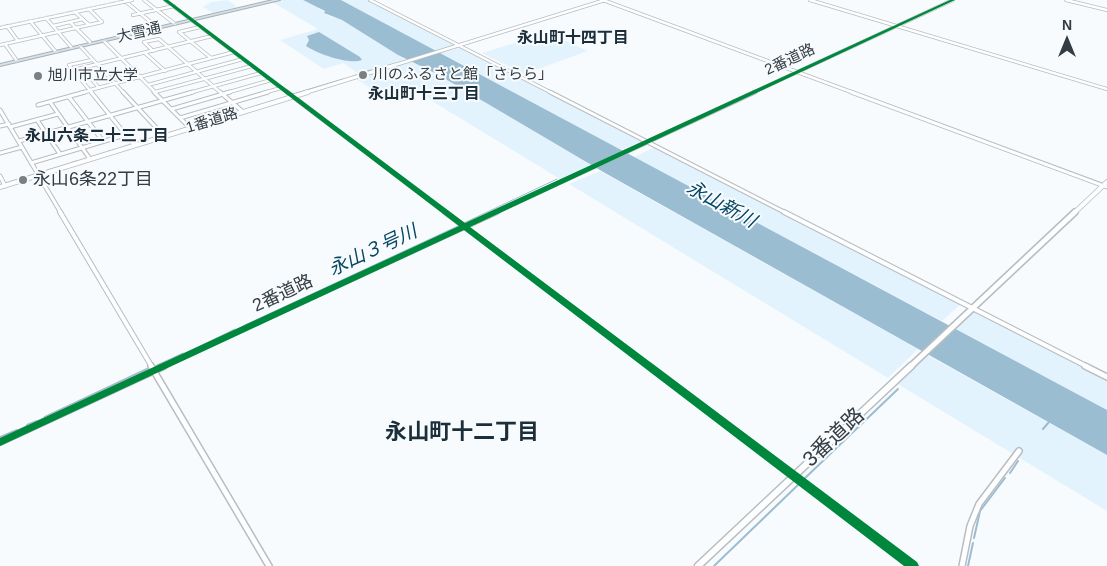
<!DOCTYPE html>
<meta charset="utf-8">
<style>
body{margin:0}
#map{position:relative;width:1107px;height:566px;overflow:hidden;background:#f8fbfd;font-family:Arial,sans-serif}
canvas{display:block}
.north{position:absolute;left:1042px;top:15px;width:50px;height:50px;-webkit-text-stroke:4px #f7fbfe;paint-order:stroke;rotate:0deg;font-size:14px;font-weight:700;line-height:20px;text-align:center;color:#343d43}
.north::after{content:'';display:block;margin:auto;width:18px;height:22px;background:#343d43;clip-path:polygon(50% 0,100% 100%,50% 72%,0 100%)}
</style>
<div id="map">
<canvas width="1107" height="566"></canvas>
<div class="north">N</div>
</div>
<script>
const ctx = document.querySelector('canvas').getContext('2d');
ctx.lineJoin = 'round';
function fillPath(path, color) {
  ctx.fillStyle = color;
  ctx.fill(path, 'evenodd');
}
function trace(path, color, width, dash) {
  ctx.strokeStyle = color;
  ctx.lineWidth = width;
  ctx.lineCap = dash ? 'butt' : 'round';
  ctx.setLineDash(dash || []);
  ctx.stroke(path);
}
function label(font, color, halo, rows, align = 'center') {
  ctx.font = font + ' Arial,"Noto Sans JP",sans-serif';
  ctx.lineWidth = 4;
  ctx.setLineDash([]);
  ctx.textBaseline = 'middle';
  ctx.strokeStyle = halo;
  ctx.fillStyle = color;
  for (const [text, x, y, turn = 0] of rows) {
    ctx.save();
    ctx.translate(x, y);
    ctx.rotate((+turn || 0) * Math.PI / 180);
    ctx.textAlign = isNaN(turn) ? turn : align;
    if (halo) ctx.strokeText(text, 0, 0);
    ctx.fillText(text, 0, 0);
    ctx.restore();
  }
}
fillPath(new Path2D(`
 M 228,0 L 237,7 L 213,13 L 203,7 L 211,2 Z
 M 281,0 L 303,0 L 315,5 L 329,16 L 342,20 L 406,60 L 352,77 L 351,76 L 358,73 L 343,63 L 324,69 L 280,40 L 318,29 L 272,2 Z
 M 341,0 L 370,0 L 458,44 L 436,51 Z
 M 543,34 L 551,34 L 588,51 L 524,74 L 482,53 Z
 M 461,46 L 645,140 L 621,150 L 439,52 Z
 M 409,61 L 437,74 L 596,168 L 565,182 L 417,92 L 389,101 L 355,78 Z
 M 657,146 L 962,303 L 942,321 L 634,157 Z
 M 600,171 L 918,349 L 888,378 L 569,184 Z
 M 976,310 L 1107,377 L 1107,410 L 956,329 Z
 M 927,355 L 1107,455 L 1107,511 L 896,383 Z`), '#e3f3fd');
fillPath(new Path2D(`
 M 303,0 L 341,0 L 1107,410 L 1107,455 L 605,173 L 437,74 L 398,55 L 342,20 L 324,13 L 325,11 Z
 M 319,32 L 360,57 L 362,60 C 349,65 318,54 306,46 L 309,40 L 307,36 Z`), '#9bbdd2');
trace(new Path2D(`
 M 375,69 L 377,68
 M 351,77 L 370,70
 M 293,94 L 343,79
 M 268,102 L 272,101
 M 258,105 L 263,104
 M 166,134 L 171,132
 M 146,140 L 160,136
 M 121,148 L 126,146
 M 109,151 L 115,150
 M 92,157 L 101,154
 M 81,160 L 85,159
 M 65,165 L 76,161
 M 48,170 L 59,167
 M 7,183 L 21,179
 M 464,223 L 557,179
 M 245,325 L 458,226
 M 192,350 L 235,329
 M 157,365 L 183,353`), '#9bbdd2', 1);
trace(new Path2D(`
 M 45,417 L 147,369
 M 27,425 L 37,421
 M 1043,429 L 1049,422
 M 0,437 L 17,430
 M 1010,473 L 1018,461
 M 803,480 L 898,389
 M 974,538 L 980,511 L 1005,478
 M 714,566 L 800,483
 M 968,566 L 973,543`), '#9bbdd2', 2);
const minorFar3 = new Path2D(`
 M 144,0 L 175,24
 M 165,0 L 288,93
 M 370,0 L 552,93
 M 603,0 L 854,93
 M 810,0 L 1107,89
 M 1066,0 L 1107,10
 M 125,1 L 158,28
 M 89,9 L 102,22
 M 75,12 L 89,25
 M 133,15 L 174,6
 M 46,18 L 72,48
 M 30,21 L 56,52
 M 70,22 L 90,42
 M 7,26 L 18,41
 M 53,26 L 83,19
 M 200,27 L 179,32 L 211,58
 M 0,28 L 132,0
 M 104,41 L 156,93
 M 5,44 L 17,61
 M 0,45 L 102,22
 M 80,46 L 124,93
 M 153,51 L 144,42 L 159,39 L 221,93
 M 145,53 L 165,71
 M 395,65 L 605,0
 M 82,68 L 99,88
 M 73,70 L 212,36
 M 110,78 L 134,71
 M 148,85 L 243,59
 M 90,90 L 234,52
 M 155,92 L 252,66
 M 81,93 L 89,91
 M 92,93 L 69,65 L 92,60
 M 189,93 L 261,73
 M 226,93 L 271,80
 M 263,93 L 281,88
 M 752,93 L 953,0`);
const minorFar2 = new Path2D(`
 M 91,92 L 134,145
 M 123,92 L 164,136
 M 154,92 L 190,128
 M 220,92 L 243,112
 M 287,92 L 446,213
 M 550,92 L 786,213
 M 851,92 L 1107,187
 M 69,97 L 103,141
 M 50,102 L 90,159
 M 38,105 L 85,92
 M 172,109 L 230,92
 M 0,110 L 61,213
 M 180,118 L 268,92
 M 37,120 L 60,154
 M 0,126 L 9,124
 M 10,127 L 58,114
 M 19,141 L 193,92
 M 0,153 L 22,147
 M 31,163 L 125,135
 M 0,176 L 5,186
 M 494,213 L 755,92`);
const minorFar1 = new Path2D(`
 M 60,212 L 152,367
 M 445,212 L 650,367
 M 784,212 L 1088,367
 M 161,367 L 497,212`);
const minor = new Path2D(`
 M 151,366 L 269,566
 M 649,366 L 913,566
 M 1085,366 L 1107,377
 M 0,442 L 164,366
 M 962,566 L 970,526 L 979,504 L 1019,451`);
const tertiaryFar3 = new Path2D(`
 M 304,93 L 395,65`);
const tertiaryFar2 = new Path2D(`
 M 0,187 L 308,92
 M 1074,213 L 1107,182`);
const tertiaryFar1 = new Path2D(`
 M 910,367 L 1075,212`);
const tertiary = new Path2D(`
 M 698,566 L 911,366`);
const trunk = new Path2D(`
 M 273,0 L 280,0 L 0,66 L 0,64 Z`);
trace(minorFar3, '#b7bdc0', 4);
trace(minorFar2, '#b7bdc0', 5);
trace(minorFar1, '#b7bdc0', 6);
trace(minor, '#b7bdc0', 8);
trace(tertiaryFar3, '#b7bdc0', 4.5);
trace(tertiaryFar2, '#b7bdc0', 5.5);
trace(tertiaryFar1, '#b7bdc0', 8);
trace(tertiary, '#b7bdc0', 9);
trace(trunk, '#a4b1b9', 2);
trace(minorFar3, '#fefeff', 2.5);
trace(minorFar2, '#fefeff', 3);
trace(minorFar1, '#fefeff', 4);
trace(minor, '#fefeff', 5);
trace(tertiaryFar3, '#fefeff', 3);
trace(tertiaryFar2, '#fefeff', 4);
trace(tertiaryFar1, '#fefeff', 5);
trace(tertiary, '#fefeff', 6);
fillPath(trunk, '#d9e1e6');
trace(new Path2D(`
 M 0,26 L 124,0`), '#dddedf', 1, [6, 3]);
fillPath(new Path2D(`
 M 163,0 L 168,0 L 465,223 L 950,0 L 955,0 L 470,227 L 917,562 L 919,566 L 904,566 L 464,230 L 0,446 L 0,438 L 459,226 Z`), '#00873e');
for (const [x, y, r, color] of [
 [363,75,5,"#798084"],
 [38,76,5,"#798084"],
 [23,180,5,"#798084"]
]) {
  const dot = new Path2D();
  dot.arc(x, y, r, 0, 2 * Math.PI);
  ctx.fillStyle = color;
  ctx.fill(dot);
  trace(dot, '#f7fbfe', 2);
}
label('15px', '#343d43', '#f7fbfe', [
 ["大雪通",139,33,-13],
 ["2番道路",790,60,-25],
 ["1番道路",212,121,-17]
]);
label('15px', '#343d43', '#f7fbfe', [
 ["川のふるさと館「さらら」",373,75],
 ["旭川市立大学",48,76]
], 'left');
label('bold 16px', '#1b2e39', '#f7fbfe', [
 ["永山町十四丁目",573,39],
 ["永山町十三丁目",424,95],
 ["永山六条二十三丁目",97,137]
]);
label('18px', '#343d43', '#f7fbfe', [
 ["永山6条22丁目",33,180]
], 'left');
label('18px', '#343d43', '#f7fbfe', [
 ["2番道路",283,294,-25]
]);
label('italic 19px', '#064764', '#f7fbfe', [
 ["永山新川",721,205,29],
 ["永山３号川",373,251,-25]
]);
label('21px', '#343d43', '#f7fbfe', [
 ["3番道路",834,438,-43]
]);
label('bold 22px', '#1b2e39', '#f7fbfe', [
 ["永山町十二丁目",462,433]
]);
</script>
